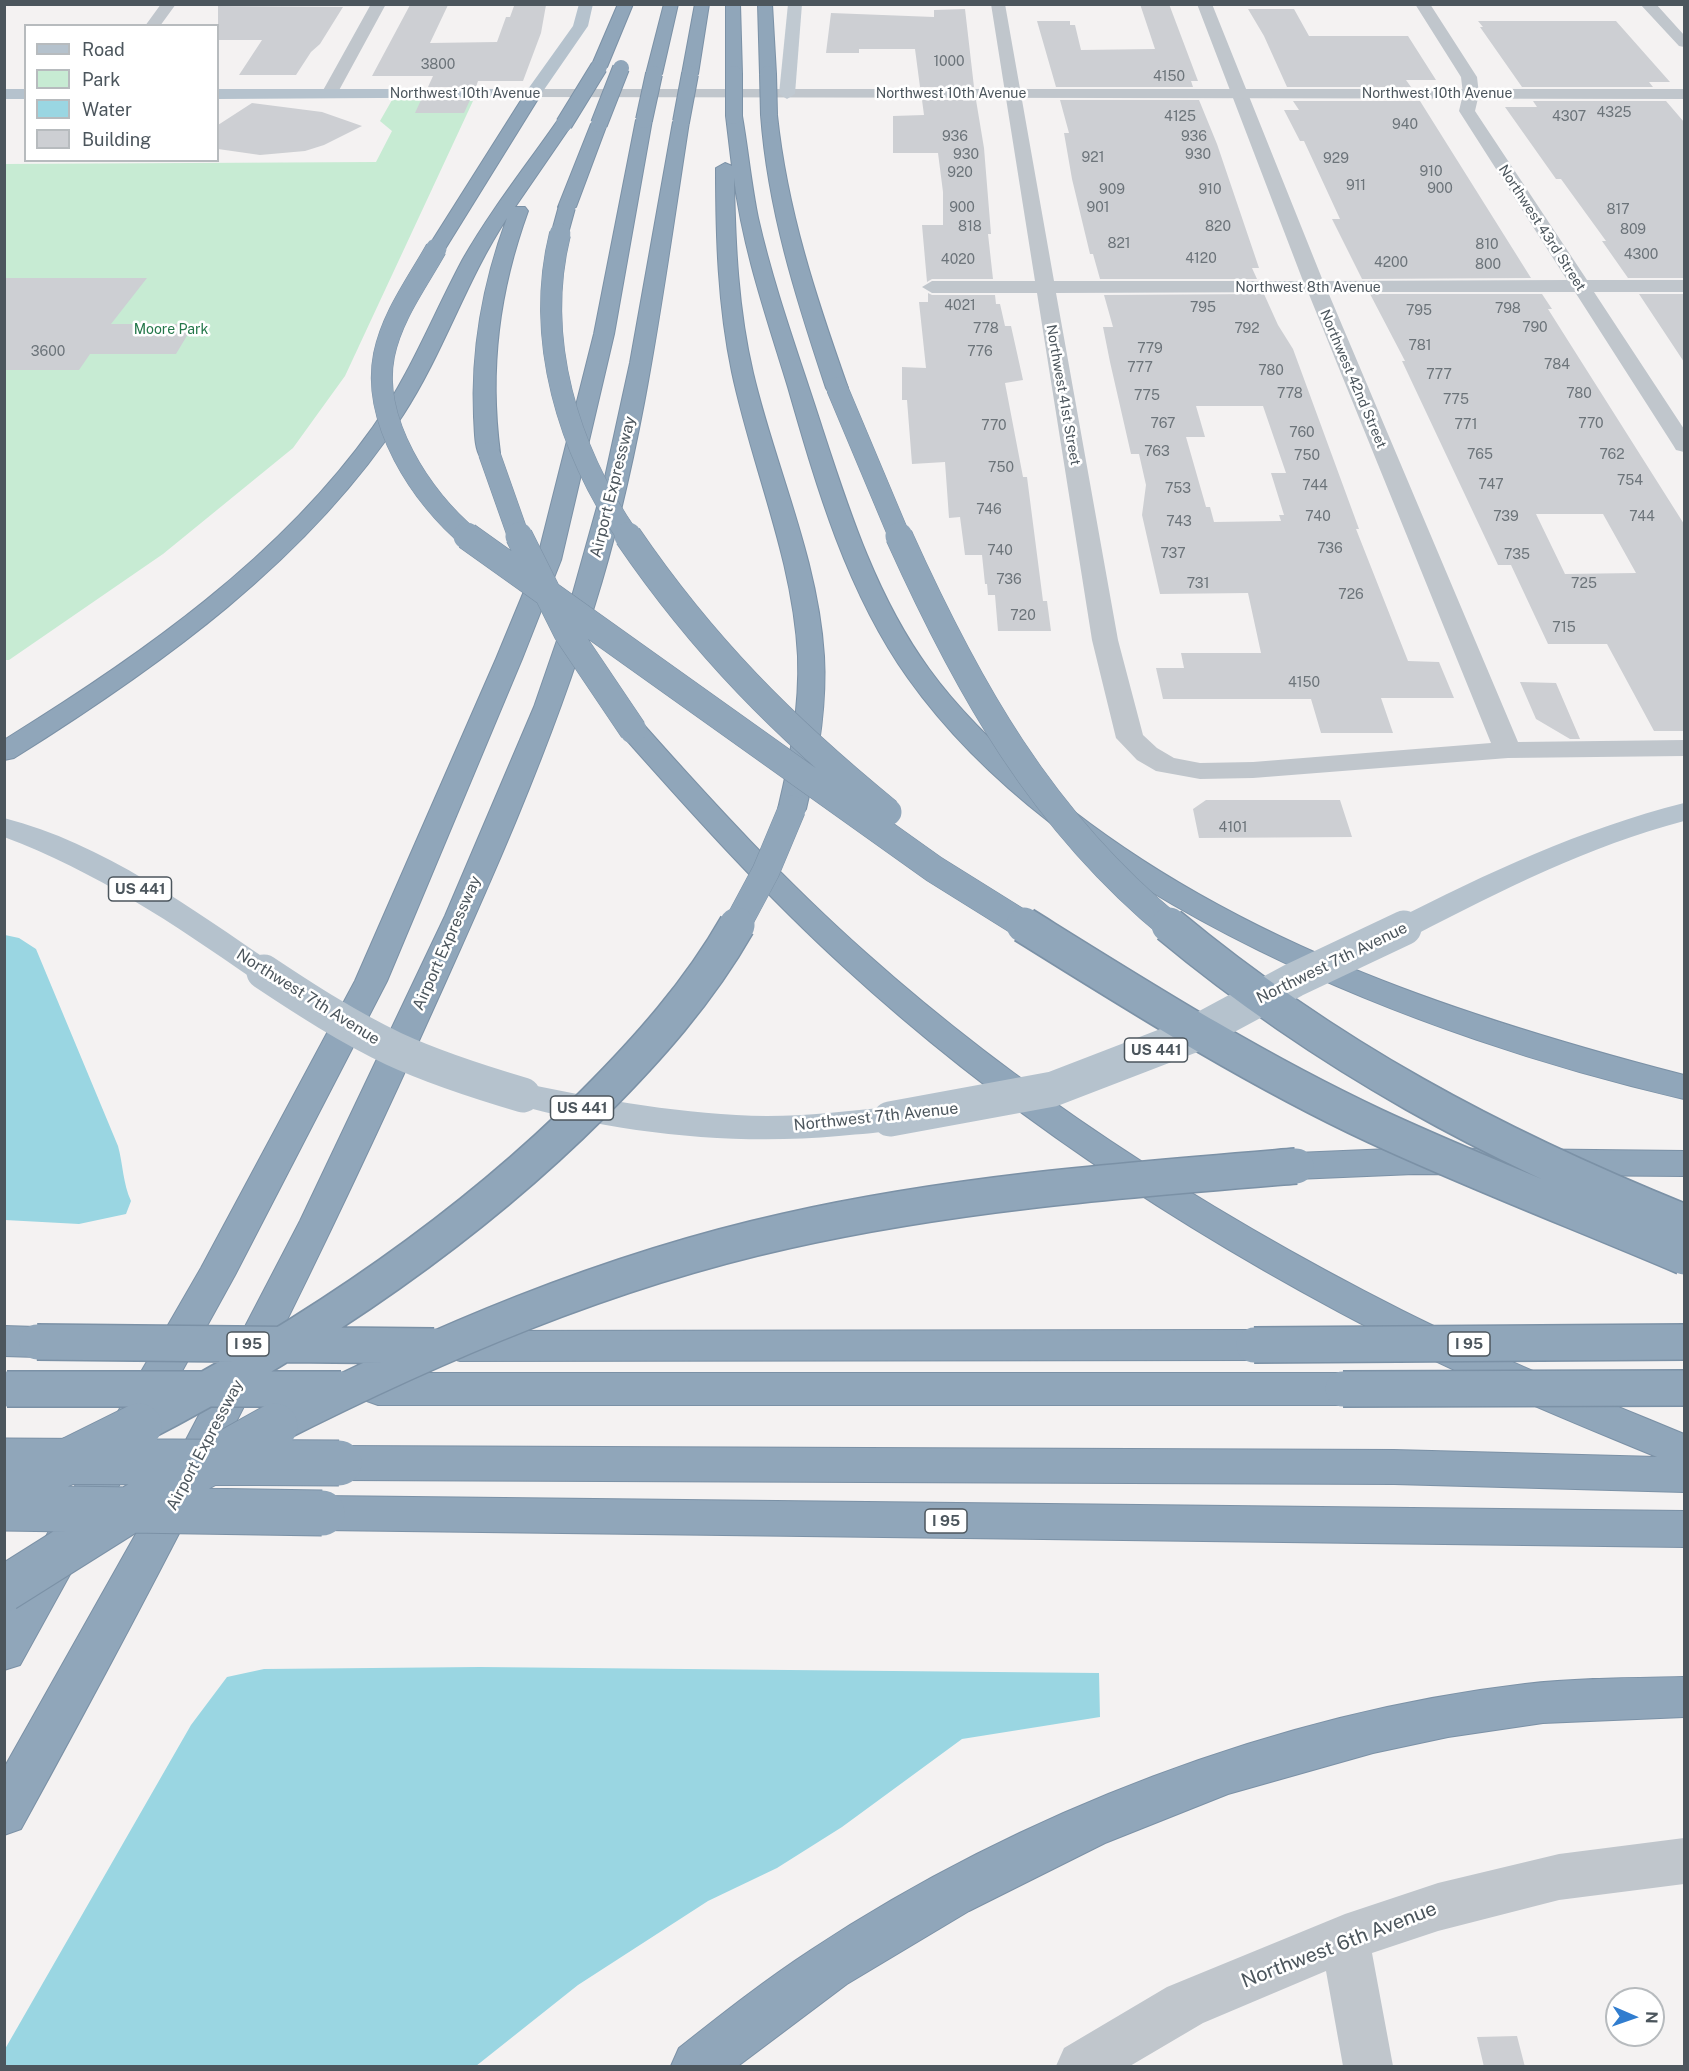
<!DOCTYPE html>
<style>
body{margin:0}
#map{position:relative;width:1689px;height:2071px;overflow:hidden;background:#f4f2f2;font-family:"Public Sans",sans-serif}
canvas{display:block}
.frame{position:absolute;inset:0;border:6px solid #4c565d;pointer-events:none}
.legend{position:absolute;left:24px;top:24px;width:195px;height:138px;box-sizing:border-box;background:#fff;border:2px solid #b7bbbe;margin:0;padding:8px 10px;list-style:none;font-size:18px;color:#4c565d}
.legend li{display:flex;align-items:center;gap:12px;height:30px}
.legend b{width:30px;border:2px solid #b7bbbe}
.north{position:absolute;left:1605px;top:1987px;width:60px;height:60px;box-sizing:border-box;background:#fff;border:2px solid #b7bbbe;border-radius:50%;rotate:92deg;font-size:16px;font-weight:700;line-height:24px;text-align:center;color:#4c565d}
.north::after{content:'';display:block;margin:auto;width:21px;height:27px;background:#317dcf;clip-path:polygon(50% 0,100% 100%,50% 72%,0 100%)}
</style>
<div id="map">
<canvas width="1689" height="2071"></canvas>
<div class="frame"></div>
<ul class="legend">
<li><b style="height:8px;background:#b5c2cd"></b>Road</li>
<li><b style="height:16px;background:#c7ebd3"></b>Park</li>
<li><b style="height:16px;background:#9ad6e2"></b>Water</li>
<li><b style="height:16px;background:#cdcfd3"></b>Building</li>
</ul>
<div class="north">N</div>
</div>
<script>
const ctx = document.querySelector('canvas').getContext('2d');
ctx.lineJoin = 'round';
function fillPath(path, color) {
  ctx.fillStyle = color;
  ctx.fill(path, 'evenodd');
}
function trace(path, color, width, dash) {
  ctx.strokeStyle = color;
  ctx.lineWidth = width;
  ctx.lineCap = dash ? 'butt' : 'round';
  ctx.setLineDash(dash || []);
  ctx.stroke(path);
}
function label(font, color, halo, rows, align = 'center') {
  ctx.font = font + ' "Public Sans",sans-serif';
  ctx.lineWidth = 5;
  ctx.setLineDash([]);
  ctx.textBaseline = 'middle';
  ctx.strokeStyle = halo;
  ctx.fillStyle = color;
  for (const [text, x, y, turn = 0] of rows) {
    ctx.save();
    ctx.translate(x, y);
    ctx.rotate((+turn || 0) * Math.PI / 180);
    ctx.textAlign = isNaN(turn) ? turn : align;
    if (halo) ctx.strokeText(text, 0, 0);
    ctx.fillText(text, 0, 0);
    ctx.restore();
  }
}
fillPath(new Path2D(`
 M 392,100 L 473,101 L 345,376 L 293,448 L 163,554 L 9,660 L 5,660 L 5,164 L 376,162 L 392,131 L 380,121 Z`), '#c7ebd3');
fillPath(new Path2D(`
 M 5,935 L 19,938 L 36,949 L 118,1146 C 123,1164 123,1184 131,1201 L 126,1214 L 79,1224 L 5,1220 Z
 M 480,1667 L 1099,1673 L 1100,1717 L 962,1739 L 842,1827 L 777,1868 L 708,1901 L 578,1985 L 476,2066 L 5,2066 L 5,2049 L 191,1725 L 227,1677 L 264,1669 Z`), '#9ad6e2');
fillPath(new Path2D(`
 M 1140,4 L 1169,4 L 1198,81 L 1191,81 L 1193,87 L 1056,87 L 1037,21 L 1070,21 L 1070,25 L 1075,25 L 1081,50 L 1155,49 Z
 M 410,5 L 448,5 L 430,43 L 497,42 L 506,17 L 510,17 L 514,6 L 546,5 L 541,33 L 523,81 L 478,81 L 476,87 L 428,87 L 433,76 L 372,76 Z
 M 218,6 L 343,7 L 320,44 L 311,52 L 296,75 L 239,75 L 262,40 L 218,40 Z
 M 965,9 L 974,87 L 920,87 L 915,49 L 859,49 L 859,53 L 826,53 L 831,13 L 934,17 L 934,10 Z
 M 1248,9 L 1294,9 L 1309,36 L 1408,36 L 1436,80 L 1406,80 L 1411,87 L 1287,87 L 1264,36 Z
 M 1478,21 L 1616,21 L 1670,82 L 1649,82 L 1653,87 L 1522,87 L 1480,27 L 1483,27 Z
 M 421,100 L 470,100 L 464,113 L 415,113 Z
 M 922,100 L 976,100 L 984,148 L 991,234 L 988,234 L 993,279 L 932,279 L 927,282 L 922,225 L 943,225 L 943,192 L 938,153 L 893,153 L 893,116 L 924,115 Z
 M 1060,100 L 1199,100 L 1217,144 L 1259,268 L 1252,268 L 1257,279 L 1100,279 L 1093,254 L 1090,254 L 1072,179 L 1064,133 L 1069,133 Z
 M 1293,101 L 1420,101 L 1531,278 L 1362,279 L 1332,219 L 1340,219 L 1304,141 L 1300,141 L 1284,110 L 1299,110 Z
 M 1533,101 L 1666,101 L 1684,122 L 1684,278 L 1628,278 L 1602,241 L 1606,241 L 1561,179 L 1556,179 L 1505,107 L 1537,107 Z
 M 252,103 L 322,112 L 362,126 L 324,145 L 305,151 L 260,155 L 218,149 L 218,125 Z
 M 4,278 L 147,278 L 111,324 L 194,324 L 176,354 L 90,354 L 79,370 L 4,370 Z
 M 928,293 L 932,295 L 995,295 L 996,304 L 1000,304 L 1005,326 L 1011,326 L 1023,380 L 1005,383 L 1023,477 L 1027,477 L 1043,601 L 1047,601 L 1051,631 L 998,631 L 995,595 L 988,595 L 987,584 L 985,584 L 982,555 L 965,555 L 960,517 L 949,518 L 945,462 L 912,464 L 907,400 L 902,400 L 902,367 L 926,368 L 919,302 L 928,302 Z
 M 1264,294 L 1278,325 L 1293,349 L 1359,529 L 1356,529 L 1408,661 L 1439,662 L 1454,698 L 1381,698 L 1393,733 L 1321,733 L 1311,699 L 1163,699 L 1156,668 L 1184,668 L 1181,653 L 1261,653 L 1248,593 L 1160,594 L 1142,515 L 1146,485 L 1139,454 L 1131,454 L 1110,362 L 1103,327 L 1113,327 L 1104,295 ZM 1196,406 L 1263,406 L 1286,473 L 1271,473 L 1284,515 L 1279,515 L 1281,521 L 1214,522 L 1210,507 L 1206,507 L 1186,437 L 1205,437 Z
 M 1370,294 L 1542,294 L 1552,309 L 1548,309 L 1684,524 L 1684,731 L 1654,731 L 1607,644 L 1548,644 L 1511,565 L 1498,565 L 1402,361 L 1405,361 ZM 1536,514 L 1603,514 L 1636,573 L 1565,574 Z
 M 1639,294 L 1684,294 L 1684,362 Z
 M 1520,682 L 1556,683 L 1580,739 L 1570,739 L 1536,719 Z
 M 1206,800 L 1340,800 L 1352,837 L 1199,838 L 1193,809 Z
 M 1517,2036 L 1525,2067 L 1484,2067 L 1477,2037 Z`), '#cdcfd3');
const motorway = new Path2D(`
 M 618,4 L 633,4 L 607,67 L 599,72 L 593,70 L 591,67 Z
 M 664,4 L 678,4 L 662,74 L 654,79 L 646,74 Z
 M 695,4 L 709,4 L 698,74 L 690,79 L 682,74 Z
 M 726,4 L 740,4 L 742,74 L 734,79 L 726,74 Z
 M 758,4 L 772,4 L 776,74 L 768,79 L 760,74 Z
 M 533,89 L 541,94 L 445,249 L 436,255 L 429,253 L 427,249 L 525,94 Z
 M 769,110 L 777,115 C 787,210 816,298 848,388 L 845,393 L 829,393 L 826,388 C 796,298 768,210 761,115 Z
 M 734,111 L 742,116 C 748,150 751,184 758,218 C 774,289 800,359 822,428 C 849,511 877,598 929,669 C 960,712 1000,750 1041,785 C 1223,939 1457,1016 1684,1075 L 1684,1099 C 1425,1039 1068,903 908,678 C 847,592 817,488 788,387 C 767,318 743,250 734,178 C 735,244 738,309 753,373 C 775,467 818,558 824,656 C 827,707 818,759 806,809 L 802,815 L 792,818 L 782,815 L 778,809 C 790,759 800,708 798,656 C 793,558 752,467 732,372 C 718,305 716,237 716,168 L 725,163 L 732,166 L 726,116 Z
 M 644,115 L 652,120 L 614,334 L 561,560 L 522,659 L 387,981 L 235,1275 L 20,1665 L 4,1670 L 4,1609 L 201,1268 L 355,981 L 496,659 L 537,560 L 594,334 L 636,120 Z
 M 681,117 L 689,122 C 664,283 644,448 595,604 C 549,755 483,899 418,1043 C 297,1310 163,1571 21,1829 L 4,1835 L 4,1768 L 151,1507 L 300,1221 L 445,916 L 534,707 L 571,600 L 604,482 L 630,363 L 673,122 Z
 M 564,119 L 572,124 L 515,207 L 525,207 L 528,211 C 499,291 489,368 500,453 L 497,458 L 481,458 C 474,448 475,429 474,417 C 471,348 483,283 507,218 C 466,280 444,352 403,415 C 308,561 159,667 14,758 L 4,760 L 4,740 C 140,656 280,558 373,427 C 410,375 433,315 463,259 C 491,210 526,166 558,120 Z
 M 599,119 L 607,124 L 576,207 L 567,212 L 561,211 L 558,207 L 591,124 Z
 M 633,722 L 643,724 C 714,804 786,882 866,953 C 1026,1096 1212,1214 1403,1311 C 1495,1357 1590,1395 1684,1434 L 1684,1492 L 1394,1484 L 339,1480 L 325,1475 L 319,1463 L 325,1451 L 339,1446 L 1394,1450 L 1657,1457 C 1562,1418 1468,1379 1377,1332 C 1186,1233 1002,1112 844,967 C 765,895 694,816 623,736 L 619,730 L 623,724 Z
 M 1414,1148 L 1684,1151 L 1684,1176 L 1414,1174 L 1296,1179 L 1284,1175 L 1278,1166 L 1284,1157 L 1296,1153 Z
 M 4,1326 L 37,1327 L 51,1331 L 56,1342 L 51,1353 L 37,1357 L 4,1356 Z
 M 1254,1330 L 1268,1334 L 1273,1345 L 1268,1356 L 1254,1360 L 460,1361 L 446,1357 L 441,1346 L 446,1335 L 460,1331 Z
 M 378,1373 L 1343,1373 L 1357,1378 L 1363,1389 L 1357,1400 L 1343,1405 L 378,1405 L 364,1400 L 358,1389 L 364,1378 Z
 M 322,1496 L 1684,1511 L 1684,1547 L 322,1530 L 307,1525 L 301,1513 L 307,1501 Z
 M 1684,1677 L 1684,1717 L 1543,1723 L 1448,1737 L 1373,1753 L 1228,1794 L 1105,1843 L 969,1911 L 847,1984 L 738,2066 L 671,2066 L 679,2048 C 722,2014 765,1980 811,1950 C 1019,1813 1277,1713 1525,1684 C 1578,1678 1631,1678 1684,1677 Z`);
trace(motorway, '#7b91a6', 2);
fillPath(new Path2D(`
 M 161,4 L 176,4 L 160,26 L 145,26 Z
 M 371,4 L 386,4 L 337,94 L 335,97 L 323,97 L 321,94 Z
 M 991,4 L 1005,4 L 1054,281 L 1303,281 L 1197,4 L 1212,4 L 1323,281 L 1567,280 L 1459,111 L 1463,94 L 1461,77 L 1415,4 L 1430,4 L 1477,77 L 1479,94 L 1475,111 L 1587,280 L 1684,280 L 1684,292 L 1594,292 L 1684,429 L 1684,452 L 1676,450 L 1673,445 L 1575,292 L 1328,292 L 1518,742 L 1684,740 L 1684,756 L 1508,758 L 1253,778 L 1200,779 L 1156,771 L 1137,760 L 1116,738 L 1092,640 L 1037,293 L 932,293 L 922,287 L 932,281 L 1035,281 ZM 1308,292 L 1491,743 L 1253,762 L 1200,763 L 1174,758 L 1157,748 L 1143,735 L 1118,640 L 1056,293 Z
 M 1640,4 L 1656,4 L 1684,35 L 1684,47 L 1679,46 Z
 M 1684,1838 L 1684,1884 L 1559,1900 L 1438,1931 L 1372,1953 L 1393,2066 L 1343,2066 L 1326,1971 L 1203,2023 L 1130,2066 L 1056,2066 L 1064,2048 L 1167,1987 L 1345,1914 L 1438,1883 L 1559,1854 Z`), '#c0c6cc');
fillPath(new Path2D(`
 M 533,89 L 1684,89 L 1684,99 L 527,97 L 525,94 L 527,91 Z`), '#c0c6cc');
fillPath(new Path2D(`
 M 788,4 L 802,4 L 795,94 L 787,99 L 779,94 Z`), '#c0c9d1');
fillPath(new Path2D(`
 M 579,4 L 593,4 L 588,26 L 539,97 L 218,99 L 218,89 L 528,89 L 573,26 Z
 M 4,89 L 26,89 L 26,99 L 4,99 Z
 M 1684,803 L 1684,821 C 1589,846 1502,890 1415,935 L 1404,938 L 1393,935 L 1388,928 L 1393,921 C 1487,873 1581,829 1684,803 Z
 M 4,818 C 103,843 192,909 275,965 L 280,972 L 275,979 L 264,982 L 253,979 C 174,924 95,871 4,837 Z
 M 523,1083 C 603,1100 685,1115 767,1116 C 808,1116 849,1111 890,1107 L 902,1110 L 907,1119 L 902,1128 C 882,1133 860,1134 839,1136 C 731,1146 615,1133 511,1103 L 506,1095 L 511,1087 Z`), '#b5c2cd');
fillPath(motorway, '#90a6ba');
const motorwayBridgeFar4 = new Path2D(`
 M 734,74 L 734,116
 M 768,74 L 769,115
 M 644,120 L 654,74
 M 681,122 L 690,74
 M 564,124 L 599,67
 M 599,124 L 621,68
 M 559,236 L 567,207`);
const motorwayBridgeFar3 = new Path2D(`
 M 560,234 C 534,339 568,450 629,538
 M 436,249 C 417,283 392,316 384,355 C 371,420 421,498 470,538
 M 837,388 L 900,538
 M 489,453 L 519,538`);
const motorwayBridgeFar2 = new Path2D(`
 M 467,536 L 934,869 L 1027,927
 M 519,536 L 567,632 L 633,730
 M 628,536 C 703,646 785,728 888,812
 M 899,536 C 967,687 1041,820 1171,927
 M 736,927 L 766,871 L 792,809`);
const motorwayBridgeFar1 = new Path2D(`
 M 1024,925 C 1138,996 1253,1069 1375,1126 C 1476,1173 1581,1213 1684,1257
 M 1169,925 C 1328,1057 1493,1145 1684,1222
 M 37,1342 L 434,1346
 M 1254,1345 L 1684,1342
 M 7,1389 L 341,1389
 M 1343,1389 L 1684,1388
 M 136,1427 C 302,1341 460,1237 593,1104 C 647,1050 699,992 737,925
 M 272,1427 C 436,1344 606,1271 786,1231 C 954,1193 1125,1180 1296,1166`);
const motorwayBridge = new Path2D(`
 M 4,1461 L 339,1463
 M 4,1493 L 139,1426
 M 4,1508 L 322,1513
 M 4,1589 L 171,1484 L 275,1426`);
trace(motorwayBridgeFar4, '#7b91a6', 18, []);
trace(motorwayBridgeFar3, '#7b91a6', 22, []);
trace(motorwayBridgeFar2, '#7b91a6', 28, []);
trace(motorwayBridgeFar1, '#7b91a6', 38, []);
trace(motorwayBridge, '#7b91a6', 47, []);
trace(new Path2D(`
 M 264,972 C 306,1000 348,1027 394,1049 C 435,1068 479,1082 523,1095
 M 890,1119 L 1053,1089 L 1188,1037 L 1294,980 L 1404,928`), '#b5c2cd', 35);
trace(motorwayBridgeFar4, '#90a6ba', 16);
trace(motorwayBridgeFar3, '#90a6ba', 21);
trace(motorwayBridgeFar2, '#90a6ba', 27);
trace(motorwayBridgeFar1, '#90a6ba', 35);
trace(motorwayBridge, '#90a6ba', 45);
label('14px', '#6c747a', null, [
 ["1000",949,62],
 ["3800",438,65],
 ["4150",1169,77],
 ["4325",1614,113],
 ["4125",1180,117],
 ["4307",1569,117],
 ["940",1405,125],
 ["936",955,137],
 ["936",1194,137],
 ["930",966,155],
 ["930",1198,155],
 ["921",1093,158],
 ["929",1336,159],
 ["910",1431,172],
 ["920",960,173],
 ["911",1356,186],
 ["900",1440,189],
 ["909",1112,190],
 ["910",1210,190],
 ["900",962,208],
 ["901",1098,208],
 ["817",1618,210],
 ["818",970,227],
 ["820",1218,227],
 ["809",1633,230],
 ["821",1119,244],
 ["810",1487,245],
 ["4300",1641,255],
 ["4120",1201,259],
 ["4020",958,260],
 ["4200",1391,263],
 ["800",1488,265],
 ["4021",960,306],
 ["795",1203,308],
 ["798",1508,309],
 ["795",1419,311],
 ["790",1535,328],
 ["778",986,329],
 ["792",1247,329],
 ["781",1420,346],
 ["779",1150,349],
 ["3600",48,352],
 ["776",980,352],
 ["784",1557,365],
 ["777",1140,368],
 ["780",1271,371],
 ["777",1439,375],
 ["778",1290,394],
 ["780",1579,394],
 ["775",1147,396],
 ["775",1456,400],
 ["767",1163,424],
 ["770",1591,424],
 ["771",1466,425],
 ["770",994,426],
 ["760",1302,433],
 ["763",1157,452],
 ["765",1480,455],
 ["762",1612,455],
 ["750",1307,456],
 ["750",1001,468],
 ["754",1630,481],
 ["747",1491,485],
 ["744",1315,486],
 ["753",1178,489],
 ["746",989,510],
 ["740",1318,517],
 ["739",1506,517],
 ["744",1642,517],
 ["743",1179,522],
 ["736",1330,549],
 ["740",1000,551],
 ["737",1173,554],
 ["735",1517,555],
 ["736",1009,580],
 ["731",1198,584],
 ["725",1584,584],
 ["726",1351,595],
 ["720",1023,616],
 ["715",1564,628],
 ["4150",1304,683],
 ["4101",1233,828]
]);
label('14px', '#4c565d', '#fff', [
 ["Northwest 10th Avenue",465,94],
 ["Northwest 10th Avenue",951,94],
 ["Northwest 10th Avenue",1437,94],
 ["Northwest 43rd Street",1542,228,57],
 ["Northwest 8th Avenue",1308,288],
 ["Northwest 42nd Street",1353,379,67],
 ["Northwest 41st Street",1063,395,80]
]);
label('14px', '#24774a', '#fff', [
 ["Moore Park",171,330]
]);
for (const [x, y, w] of [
 [140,889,63],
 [1156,1050,63],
 [582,1108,63],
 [248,1344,42],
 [1469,1344,42],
 [946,1521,42]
]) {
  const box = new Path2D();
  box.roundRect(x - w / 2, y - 12, w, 24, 4.5);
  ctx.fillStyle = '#fff';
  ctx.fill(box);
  trace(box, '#4c565d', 1.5);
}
label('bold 15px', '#4c565d', null, [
 ["US 441",140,889],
 ["US 441",1156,1050],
 ["US 441",582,1108],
 ["I 95",248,1344],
 ["I 95",1469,1344],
 ["I 95",946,1521]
]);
label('16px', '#4c565d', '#fff', [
 ["Airport Expressway",613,487,-76],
 ["Airport Expressway",447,943,-66],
 ["Northwest 7th Avenue",1332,963,-26],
 ["Northwest 7th Avenue",308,997,32],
 ["Northwest 7th Avenue",876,1117,-6],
 ["Airport Expressway",205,1445,-62]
]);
label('20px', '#4c565d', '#fff', [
 ["Northwest 6th Avenue",1339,1945,-21]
]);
</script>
